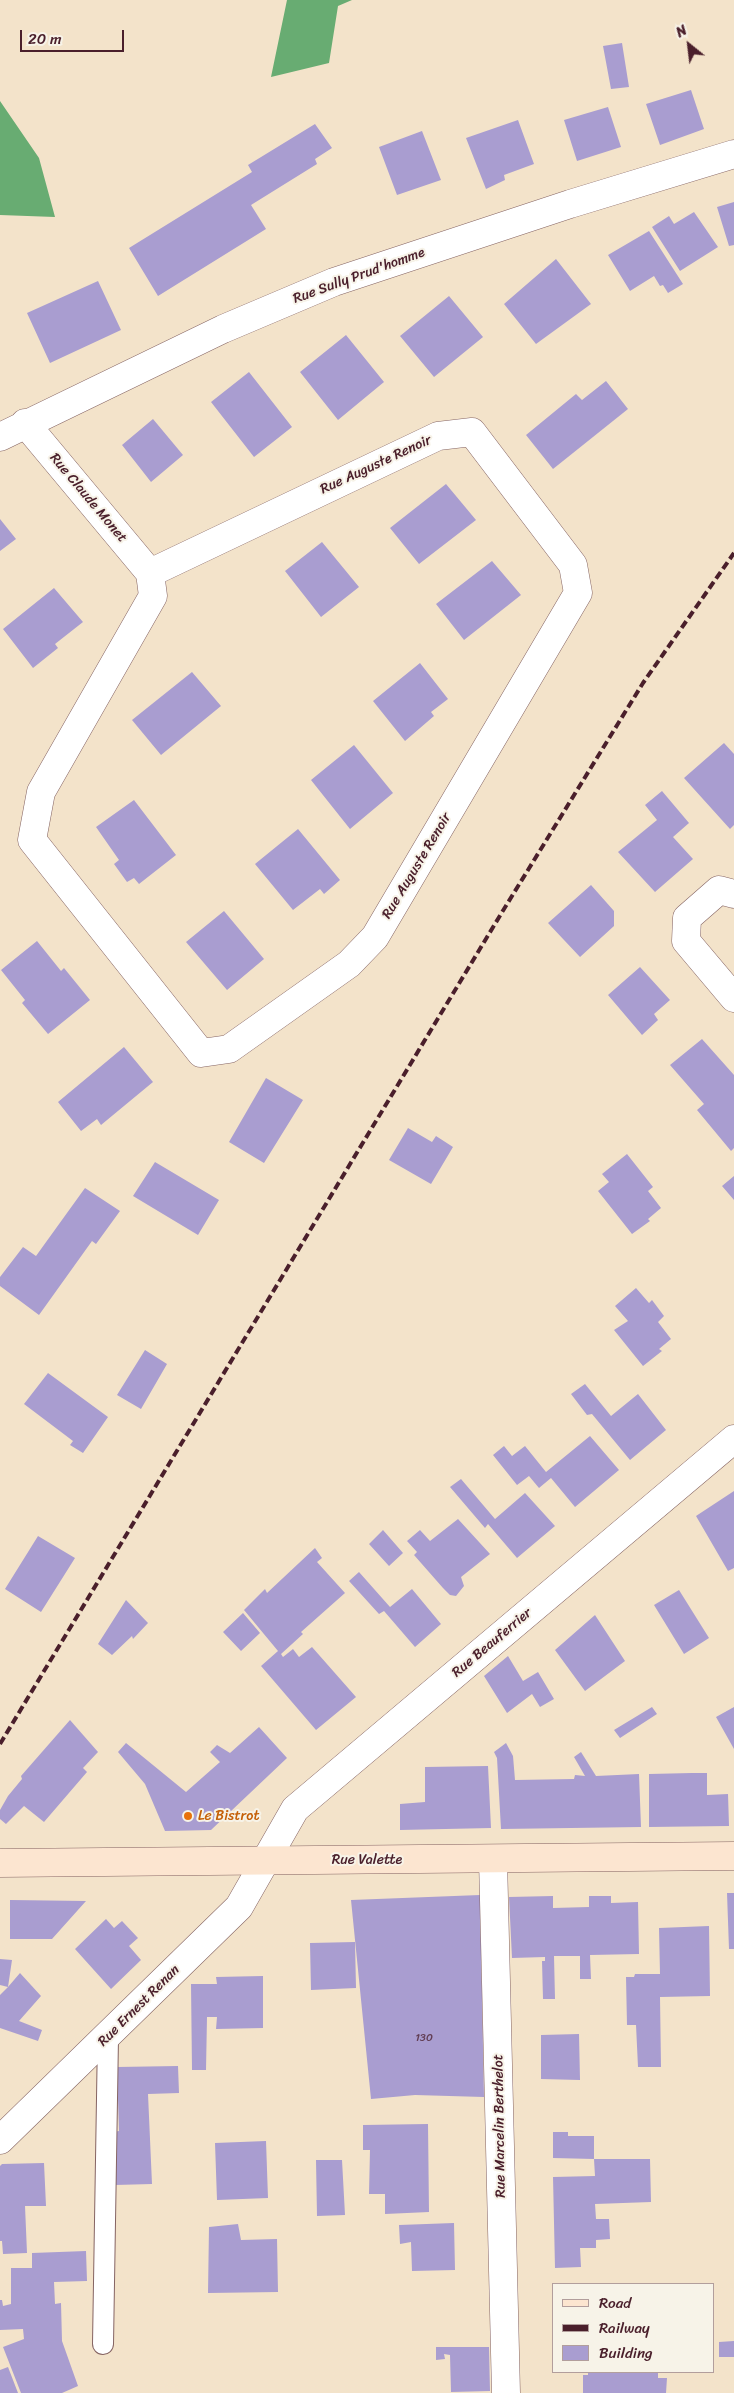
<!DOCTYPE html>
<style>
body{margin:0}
#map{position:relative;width:734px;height:2393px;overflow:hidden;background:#f3e3ca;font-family:Sriracha,sans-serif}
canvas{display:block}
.legend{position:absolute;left:552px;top:2283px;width:162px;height:90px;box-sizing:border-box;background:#f7f3e8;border:1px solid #b29e9c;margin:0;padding:6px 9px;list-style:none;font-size:15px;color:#4a1f2b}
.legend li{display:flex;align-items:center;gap:10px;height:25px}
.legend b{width:25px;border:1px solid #b29e9c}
.north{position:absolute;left:664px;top:20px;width:50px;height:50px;-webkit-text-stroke:4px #f7f3e8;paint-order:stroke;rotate:331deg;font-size:14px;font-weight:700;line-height:20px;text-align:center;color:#4a1f2b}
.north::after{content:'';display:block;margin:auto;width:18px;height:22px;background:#4a1f2b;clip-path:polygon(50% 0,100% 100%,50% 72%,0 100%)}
.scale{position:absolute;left:20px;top:30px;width:104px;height:22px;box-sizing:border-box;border:2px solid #4a1f2b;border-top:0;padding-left:6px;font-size:15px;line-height:18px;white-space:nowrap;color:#4a1f2b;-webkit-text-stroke:4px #f7f3e8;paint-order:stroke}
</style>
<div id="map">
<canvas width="734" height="2393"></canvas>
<ul class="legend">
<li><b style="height:6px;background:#fce5d0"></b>Road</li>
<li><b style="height:6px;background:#4a1f2b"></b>Railway</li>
<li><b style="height:14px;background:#a99dd0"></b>Building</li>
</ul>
<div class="north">N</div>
<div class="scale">20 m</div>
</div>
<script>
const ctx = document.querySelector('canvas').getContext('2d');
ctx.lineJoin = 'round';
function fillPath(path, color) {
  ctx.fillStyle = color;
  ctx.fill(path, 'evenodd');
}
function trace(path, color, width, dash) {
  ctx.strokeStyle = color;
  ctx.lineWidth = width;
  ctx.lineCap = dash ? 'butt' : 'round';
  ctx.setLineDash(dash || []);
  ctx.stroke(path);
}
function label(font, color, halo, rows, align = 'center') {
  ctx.font = font + ' Sriracha,sans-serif';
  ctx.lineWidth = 4;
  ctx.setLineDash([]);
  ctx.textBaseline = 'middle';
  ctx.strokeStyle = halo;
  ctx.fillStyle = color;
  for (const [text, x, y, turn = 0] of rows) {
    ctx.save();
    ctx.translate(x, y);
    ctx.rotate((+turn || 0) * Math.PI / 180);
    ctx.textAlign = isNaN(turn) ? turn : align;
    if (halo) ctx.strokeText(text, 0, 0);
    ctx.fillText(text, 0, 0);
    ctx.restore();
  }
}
fillPath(new Path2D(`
 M 287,0 L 352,0 L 338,6 L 329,63 L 271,77 Z
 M 0,101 L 39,158 L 55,217 L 0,215 Z`), '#68ac72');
fillPath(new Path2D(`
 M 622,43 L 629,87 L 611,89 L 603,46 Z
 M 691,90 L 704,129 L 660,145 L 646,104 Z
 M 608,107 L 621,147 L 577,161 L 564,120 Z
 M 518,120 L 534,164 L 504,175 L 505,180 L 486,189 L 466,138 Z
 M 315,124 L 332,148 L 315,159 L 317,164 L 251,205 L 266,229 L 158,296 L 129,248 L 252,172 L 248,165 Z
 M 422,131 L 441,180 L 397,195 L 379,147 Z
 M 734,202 L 734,245 L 729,246 L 717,207 Z
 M 694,212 L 718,247 L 680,271 L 652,227 L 669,216 L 674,224 Z
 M 649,231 L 683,284 L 668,293 L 663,285 L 660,286 L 654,276 L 630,291 L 608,255 Z
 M 556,259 L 591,304 L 536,344 L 504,304 Z
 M 98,281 L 121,330 L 50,363 L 27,313 Z
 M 449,296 L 483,337 L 434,377 L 400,336 Z
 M 346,335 L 384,382 L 338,420 L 300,372 Z
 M 249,372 L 292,427 L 254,457 L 211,402 Z
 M 606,381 L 628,409 L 553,469 L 526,435 L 576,394 L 582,400 Z
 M 153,419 L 183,455 L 151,482 L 122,445 Z
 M 446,484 L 476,520 L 419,564 L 390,528 Z
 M 0,519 L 16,539 L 0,551 Z
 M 322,542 L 359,587 L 321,617 L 285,571 Z
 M 492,561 L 521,595 L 464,640 L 436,604 Z
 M 54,588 L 83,622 L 55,644 L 58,648 L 33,668 L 3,629 Z
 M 420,663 L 448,699 L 431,712 L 434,716 L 405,741 L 373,701 Z
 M 192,672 L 221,706 L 161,755 L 132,720 Z
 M 724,743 L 734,754 L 734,825 L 730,829 L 684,778 Z
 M 354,745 L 393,793 L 350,829 L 311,780 Z
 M 662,791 L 689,823 L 673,837 L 693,859 L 655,892 L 618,852 L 657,820 L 645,805 Z
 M 134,800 L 176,855 L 139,884 L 134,878 L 127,882 L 114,864 L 119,860 L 96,827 Z
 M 298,829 L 340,880 L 324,894 L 320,889 L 293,910 L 255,864 Z
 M 591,885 L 614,911 L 614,926 L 580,957 L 548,923 Z
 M 224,911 L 264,959 L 227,990 L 186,942 Z
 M 37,941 L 61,971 L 64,968 L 90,1000 L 48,1034 L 22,1003 L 25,1000 L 1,970 Z
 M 640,967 L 670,1000 L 654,1014 L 658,1020 L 642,1035 L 608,995 Z
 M 702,1039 L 734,1075 L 734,1148 L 731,1151 L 697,1110 L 704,1104 L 670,1065 Z
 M 124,1047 L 153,1082 L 101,1125 L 97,1119 L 81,1131 L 58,1102 Z
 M 266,1078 L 303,1100 L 264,1163 L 229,1142 Z
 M 408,1128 L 432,1142 L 436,1136 L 453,1147 L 431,1184 L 389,1160 Z
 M 627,1154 L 653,1187 L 648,1191 L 661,1208 L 648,1219 L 650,1221 L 632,1234 L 598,1191 L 609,1182 L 602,1174 Z
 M 155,1162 L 219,1200 L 198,1235 L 133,1196 Z
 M 734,1176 L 734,1200 L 722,1186 Z
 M 85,1188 L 120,1211 L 96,1244 L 92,1241 L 39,1315 L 0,1286 L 0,1277 L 23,1247 L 36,1256 Z
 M 636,1288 L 649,1303 L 652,1300 L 664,1316 L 658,1322 L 671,1339 L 659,1349 L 662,1351 L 643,1366 L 614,1330 L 628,1321 L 615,1306 Z
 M 145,1350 L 167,1364 L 141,1409 L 117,1395 Z
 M 48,1373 L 108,1417 L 83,1453 L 70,1445 L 73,1441 L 24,1404 Z
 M 585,1384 L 611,1416 L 638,1394 L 666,1430 L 630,1460 L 592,1414 L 587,1415 L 571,1394 Z
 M 590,1436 L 619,1470 L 575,1507 L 551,1478 L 539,1488 L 529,1476 L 517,1485 L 493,1455 L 504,1446 L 512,1456 L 525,1446 L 546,1472 Z
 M 461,1479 L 495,1519 L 525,1493 L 555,1526 L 517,1558 L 488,1524 L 485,1528 L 450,1487 Z
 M 734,1491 L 734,1568 L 728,1571 L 696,1516 Z
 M 458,1519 L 490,1554 L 461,1577 L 464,1586 L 456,1596 L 450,1595 L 443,1588 L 414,1555 L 417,1552 L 407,1541 L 420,1530 L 430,1541 Z
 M 383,1530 L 403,1553 L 389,1566 L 369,1544 Z
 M 38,1536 L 75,1558 L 41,1612 L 5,1589 Z
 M 315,1548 L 322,1558 L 317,1562 L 345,1593 L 301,1632 L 303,1634 L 281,1654 L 283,1657 L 293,1649 L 299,1657 L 312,1647 L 356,1697 L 316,1730 L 261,1666 L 278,1651 L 244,1610 L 265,1589 L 267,1593 Z
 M 359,1572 L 390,1607 L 412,1589 L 441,1624 L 415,1647 L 384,1611 L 379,1614 L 349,1581 Z
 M 679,1590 L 709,1638 L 684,1654 L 654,1605 Z
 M 126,1600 L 148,1623 L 133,1639 L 132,1636 L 112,1655 L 98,1644 Z
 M 243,1613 L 260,1633 L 241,1651 L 223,1632 Z
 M 595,1615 L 625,1661 L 585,1691 L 555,1650 Z
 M 508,1656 L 523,1681 L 538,1672 L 554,1699 L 540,1707 L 532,1694 L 507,1713 L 484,1676 Z
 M 652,1707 L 657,1714 L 620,1738 L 614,1730 Z
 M 734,1707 L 734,1749 L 716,1717 Z
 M 70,1720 L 98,1752 L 83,1768 L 87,1772 L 44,1822 L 24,1806 L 6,1824 L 0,1819 L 0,1810 L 8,1796 L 22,1779 L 21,1776 Z
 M 259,1727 L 287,1758 L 211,1830 L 165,1831 L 145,1784 L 118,1752 L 126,1743 L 186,1792 L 220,1762 L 210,1752 L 217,1745 L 230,1753 Z
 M 506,1743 L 513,1756 L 515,1780 L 574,1779 L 575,1775 L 585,1776 L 574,1757 L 581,1752 L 596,1776 L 639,1774 L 641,1827 L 501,1829 L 497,1758 L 494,1752 Z
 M 488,1766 L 491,1828 L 400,1830 L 400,1804 L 425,1802 L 425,1767 Z
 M 692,1773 L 707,1773 L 707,1795 L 728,1794 L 729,1826 L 649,1827 L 649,1774 Z
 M 727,1893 L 734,1893 L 734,1949 L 729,1949 Z
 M 480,1895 L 484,2097 L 415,2095 L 371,2099 L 351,1900 Z
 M 553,1896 L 553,1908 L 589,1907 L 589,1896 L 611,1896 L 611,1903 L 638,1902 L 639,1954 L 590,1955 L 591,1979 L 580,1979 L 580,1956 L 554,1956 L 555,1999 L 543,1999 L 542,1961 L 545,1961 L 545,1957 L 512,1958 L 509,1897 Z
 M 10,1900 L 86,1901 L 52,1939 L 10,1939 Z
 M 106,1919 L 114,1928 L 122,1921 L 138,1938 L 129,1946 L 141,1960 L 111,1989 L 75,1949 Z
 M 709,1926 L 710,1996 L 660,1997 L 661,2067 L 638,2067 L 636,2025 L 627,2025 L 626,1977 L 634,1977 L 635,1974 L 660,1974 L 659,1928 Z
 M 355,1942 L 356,1988 L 311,1990 L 310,1943 Z
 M 0,1959 L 12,1960 L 8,1987 L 20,1973 L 41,1996 L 19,2021 L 42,2030 L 38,2041 L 0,2028 L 0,1995 L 8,1987 L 0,1985 Z
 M 263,1976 L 263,2028 L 216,2029 L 217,2017 L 207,2017 L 206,2070 L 192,2070 L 191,1984 L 217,1984 L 216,1977 Z
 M 579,2034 L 580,2080 L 541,2079 L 541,2035 Z
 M 178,2066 L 179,2093 L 148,2094 L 152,2184 L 115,2185 L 113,2132 L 119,2131 L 117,2067 Z
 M 428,2124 L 429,2212 L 385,2214 L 385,2194 L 369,2194 L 370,2150 L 363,2150 L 363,2125 Z
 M 553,2132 L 568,2132 L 568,2136 L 594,2136 L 594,2159 L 650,2159 L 651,2202 L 595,2204 L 596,2219 L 609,2219 L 610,2239 L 596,2240 L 596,2248 L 580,2248 L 581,2267 L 555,2268 L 553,2177 L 595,2176 L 594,2159 L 553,2158 Z
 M 266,2141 L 268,2198 L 217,2200 L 215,2143 Z
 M 316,2160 L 342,2160 L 345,2215 L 317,2216 Z
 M 44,2163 L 46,2206 L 25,2206 L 27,2253 L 3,2254 L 2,2241 L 0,2241 L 0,2166 L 2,2164 Z
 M 454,2223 L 455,2270 L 412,2271 L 411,2242 L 400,2244 L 399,2225 Z
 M 238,2224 L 241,2240 L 277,2239 L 278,2292 L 208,2293 L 209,2227 Z
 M 86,2251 L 87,2281 L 54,2282 L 55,2304 L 61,2303 L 62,2341 L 78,2386 L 62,2393 L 21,2393 L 3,2347 L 24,2339 L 23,2329 L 0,2330 L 0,2300 L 2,2300 L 3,2306 L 11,2304 L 11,2268 L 32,2268 L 32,2253 Z
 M 734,2341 L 734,2357 L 719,2357 L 719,2342 Z
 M 436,2347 L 489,2347 L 490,2391 L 451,2392 L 450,2355 L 444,2354 L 445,2359 L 436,2360 Z
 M 8,2367 L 18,2393 L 0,2393 L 0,2370 Z
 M 588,2372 L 658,2372 L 658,2378 L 667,2378 L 666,2393 L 583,2393 L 583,2375 L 588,2375 Z`), '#a99dd0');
const service = new Path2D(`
 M 103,2344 L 108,2037`);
const minor = new Path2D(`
 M 25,423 L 150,573
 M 472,432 L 573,565 L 578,593 L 375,937 L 349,964 L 229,1049 L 201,1053 L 32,840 L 41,792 L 153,596 L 150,573 L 438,436 Z
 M 0,437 L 223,329 L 334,282 L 570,204 L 734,154
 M 734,894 L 719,890 L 687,918 L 686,941 L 734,998
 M 493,1859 L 506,2393
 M 0,2140 L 239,1907 L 295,1809 L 734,1439`);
const secondary = new Path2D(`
 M 0,1863 L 734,1856`);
trace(service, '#856463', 22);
trace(minor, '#856463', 29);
trace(secondary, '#856463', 29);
trace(service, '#fff', 20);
trace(minor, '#fff', 28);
trace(secondary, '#fce5d0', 28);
trace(new Path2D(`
 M 0,1744 L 504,909 L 643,683 L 734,553`), '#4a1f2b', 4, [8, 4]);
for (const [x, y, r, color] of [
 [188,1816,5,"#e8710a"]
]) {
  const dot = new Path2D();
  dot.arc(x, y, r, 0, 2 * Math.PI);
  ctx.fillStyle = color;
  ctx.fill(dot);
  trace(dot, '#f7f3e8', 2);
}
label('11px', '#623e54', null, [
 ["130",424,2038]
]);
label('14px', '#4a1f2b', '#f7f3e8', [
 ["Rue Sully Prud'homme",359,276,-20],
 ["Rue Auguste Renoir",376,465,-25],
 ["Rue Claude Monet",88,498,50],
 ["Rue Auguste Renoir",417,866,-59],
 ["Rue Beauferrier",492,1643,-40],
 ["Rue Valette",367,1860],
 ["Rue Ernest Renan",139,2006,-45],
 ["Rue Marcelin Berthelot",500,2126,-91]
]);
label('14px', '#c56008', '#f7f3e8', [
 ["Le Bistrot",198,1816]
], 'left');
</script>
